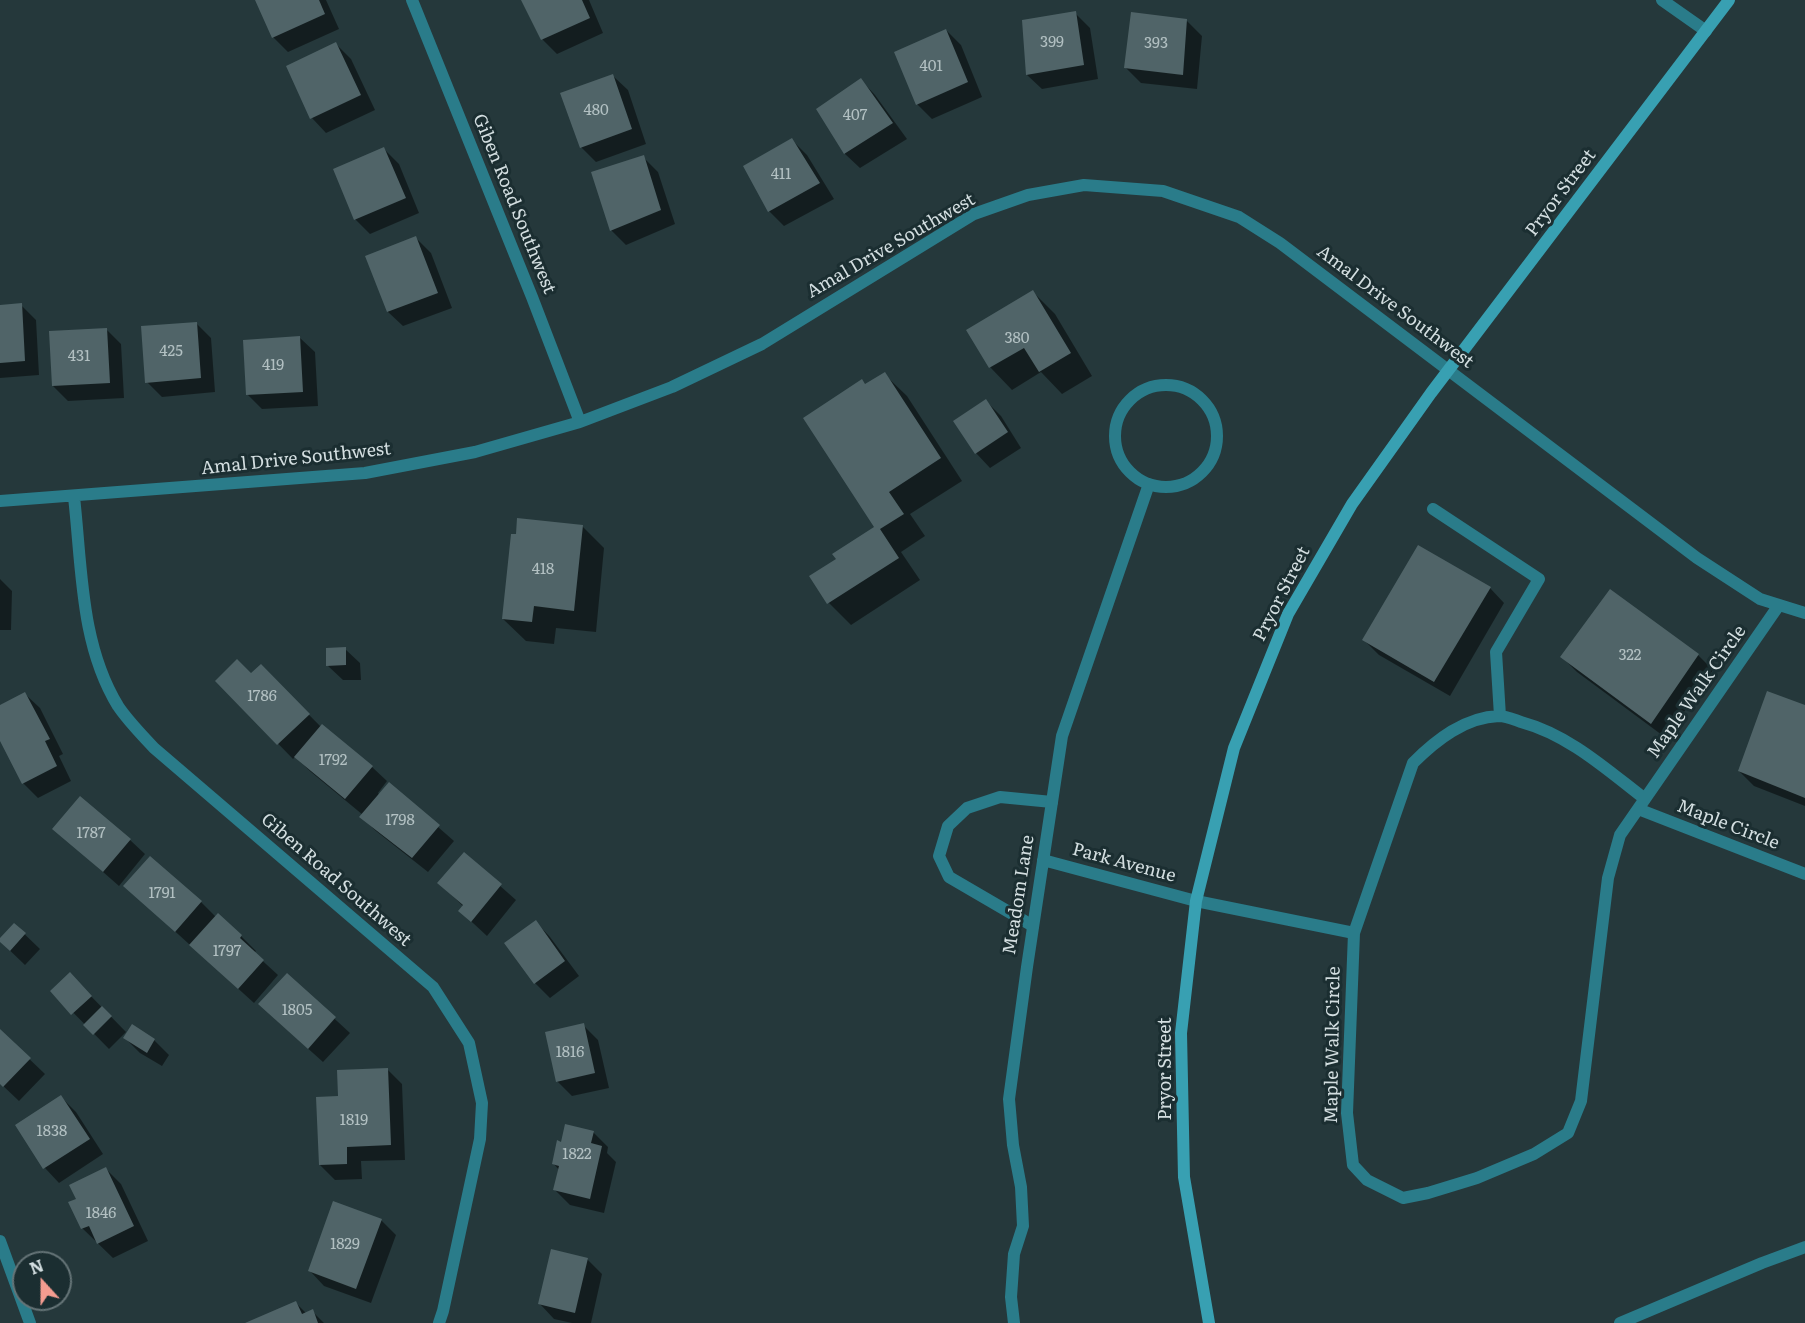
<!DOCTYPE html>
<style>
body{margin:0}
#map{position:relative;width:1805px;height:1323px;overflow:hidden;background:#25383b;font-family:Literata,serif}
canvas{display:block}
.north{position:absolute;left:12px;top:1251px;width:60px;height:60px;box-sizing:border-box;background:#1b2e31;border:2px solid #657477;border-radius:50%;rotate:339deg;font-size:16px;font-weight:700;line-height:24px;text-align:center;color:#d3dee0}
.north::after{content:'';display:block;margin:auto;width:21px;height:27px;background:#f59c90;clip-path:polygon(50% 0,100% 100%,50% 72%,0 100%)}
</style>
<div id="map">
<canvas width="1805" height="1323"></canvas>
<div class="north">N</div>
</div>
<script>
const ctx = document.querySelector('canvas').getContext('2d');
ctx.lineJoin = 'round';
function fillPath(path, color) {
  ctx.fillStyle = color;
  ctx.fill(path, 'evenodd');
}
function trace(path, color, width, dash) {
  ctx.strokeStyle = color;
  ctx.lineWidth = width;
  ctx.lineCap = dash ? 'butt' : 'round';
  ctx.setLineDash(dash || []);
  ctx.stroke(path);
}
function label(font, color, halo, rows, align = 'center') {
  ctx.font = font + ' Literata,serif';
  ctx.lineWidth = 6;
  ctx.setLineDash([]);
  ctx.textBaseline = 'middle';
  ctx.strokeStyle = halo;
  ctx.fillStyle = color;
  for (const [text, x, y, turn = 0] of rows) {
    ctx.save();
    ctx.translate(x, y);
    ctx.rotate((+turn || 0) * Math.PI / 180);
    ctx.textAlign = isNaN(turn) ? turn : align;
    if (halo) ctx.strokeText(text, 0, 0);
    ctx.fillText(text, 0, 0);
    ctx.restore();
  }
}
fillPath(new Path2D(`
 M 256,0 L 326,0 L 339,29 L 288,52 L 273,37 Z
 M 523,0 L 589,0 L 603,33 L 557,54 L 543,40 Z
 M 1075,13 L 1090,28 L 1098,79 L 1042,89 L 1027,75 Z
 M 1187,21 L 1202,36 L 1197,89 L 1141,83 L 1126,68 Z
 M 946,30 L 961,45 L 982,97 L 932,119 L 917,104 Z
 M 336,44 L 351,59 L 375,110 L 326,133 L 312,118 Z
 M 613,76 L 628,90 L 646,144 L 596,162 L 581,147 Z
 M 861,80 L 875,95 L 907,139 L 860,168 L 845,154 L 818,110 Z
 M 792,140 L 807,155 L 834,199 L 784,226 L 769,211 Z
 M 384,149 L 399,164 L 419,213 L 370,234 L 355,219 Z
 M 643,157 L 658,172 L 675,224 L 626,245 L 611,230 Z
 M 416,238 L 431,253 L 452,308 L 403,326 L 388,312 L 367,257 Z
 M 1033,292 L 1055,314 L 1092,376 L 1062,394 L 1041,372 L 1012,390 L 990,367 L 968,330 Z
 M 21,305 L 36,320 L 39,375 L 0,378 L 0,306 Z
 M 197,324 L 211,338 L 215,392 L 162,397 L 147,382 Z
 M 106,329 L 121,344 L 124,398 L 68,401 L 53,386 Z
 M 300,338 L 315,352 L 318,406 L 262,409 L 247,394 Z
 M 884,374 L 907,396 L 962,481 L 910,514 L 925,536 L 901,552 L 920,580 L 851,625 L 829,603 L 838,559 L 876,527 L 866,385 Z
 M 986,401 L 1001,416 L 1021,448 L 990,468 L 976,453 Z
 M 582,526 L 604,548 L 596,632 L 556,628 L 554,644 L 526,641 L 503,619 Z
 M 0,579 L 12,591 L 11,630 L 0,630 Z
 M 1490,588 L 1504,603 L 1450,696 L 1379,655 L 1364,640 Z
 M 1611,591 L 1698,655 L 1713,670 L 1666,738 L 1577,672 L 1562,657 Z
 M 345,649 L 360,663 L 361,680 L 343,680 L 328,666 Z
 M 261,666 L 321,727 L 372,767 L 387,781 L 378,793 L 380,795 L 389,784 L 454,841 L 428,872 L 376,831 L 361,817 L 363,815 L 311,772 L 295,757 L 293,759 L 217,681 L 252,675 Z
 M 25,694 L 40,708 L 63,754 L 59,756 L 71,781 L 38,798 L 23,783 L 0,737 L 0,706 Z
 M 1805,706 L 1805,806 L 1754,786 L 1739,771 Z
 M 54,829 L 130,840 L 145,854 L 119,886 Z
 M 464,854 L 516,900 L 487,936 L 460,911 L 464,907 L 439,883 Z
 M 125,886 L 201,902 L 216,917 L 218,915 L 241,936 L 256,951 L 254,953 L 278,975 L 254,1003 Z
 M 536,922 L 550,937 L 579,976 L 550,998 L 535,983 L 506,944 Z
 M 15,925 L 40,949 L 25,965 L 0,941 Z
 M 287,975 L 350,1033 L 323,1062 L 275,1019 Z
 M 84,989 L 126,1032 L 109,1049 L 52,991 Z
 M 583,1025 L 598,1040 L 609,1088 L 572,1096 L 557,1081 Z
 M 0,1031 L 45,1074 L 19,1101 L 0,1083 Z
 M 125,1038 L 154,1040 L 169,1055 L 162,1066 L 140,1053 Z
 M 387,1069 L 402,1084 L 405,1160 L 361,1161 L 362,1179 L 335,1180 L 320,1165 L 340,1098 Z
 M 61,1097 L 76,1112 L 103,1154 L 59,1183 L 45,1168 Z
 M 593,1132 L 608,1147 L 607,1153 L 616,1162 L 604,1213 L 570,1205 L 555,1190 L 559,1170 L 553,1163 L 562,1144 Z
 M 106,1169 L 121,1184 L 148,1241 L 113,1258 L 82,1228 L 78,1200 Z
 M 381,1220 L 396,1235 L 371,1303 L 324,1286 L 310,1271 Z
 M 587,1259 L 602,1274 L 591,1323 L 572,1323 L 554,1319 L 540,1304 Z
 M 296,1303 L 306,1313 L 312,1311 L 324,1323 L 251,1323 Z`), '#0007');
fillPath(new Path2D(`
 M 255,0 L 319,0 L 325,14 L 272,38 Z
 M 521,0 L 582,0 L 590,18 L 541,40 Z
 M 1076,11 L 1084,65 L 1026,75 L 1022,20 Z
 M 1131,12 L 1187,19 L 1183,75 L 1124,68 Z
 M 946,29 L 968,82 L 916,105 L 894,52 Z
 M 336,42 L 361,95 L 310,119 L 286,66 Z
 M 613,74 L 632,129 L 580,148 L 560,93 Z
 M 861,78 L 893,123 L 844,154 L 816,109 Z
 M 792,138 L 820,183 L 768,212 L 743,166 Z
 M 384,147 L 406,198 L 354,220 L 333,169 Z
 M 644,155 L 661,210 L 610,231 L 591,172 Z
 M 416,236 L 438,293 L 387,312 L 365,256 Z
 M 1033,290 L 1071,353 L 1039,372 L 1024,348 L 989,368 L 966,330 Z
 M 22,303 L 25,361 L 0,363 L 0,305 Z
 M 197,322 L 201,378 L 145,383 L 141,326 Z
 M 107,328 L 110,383 L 52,386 L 49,331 Z
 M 300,336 L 303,392 L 246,395 L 243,340 Z
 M 885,372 L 941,458 L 889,492 L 904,514 L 880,529 L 899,558 L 827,604 L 809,576 L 836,559 L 832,554 L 874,527 L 803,418 L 862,379 L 865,384 Z
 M 986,399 L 1008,432 L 975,454 L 953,421 Z
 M 517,518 L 583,525 L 574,611 L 534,606 L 532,622 L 502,619 L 511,534 L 516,534 Z
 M 1418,545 L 1491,587 L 1434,682 L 1362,640 Z
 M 1610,589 L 1699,654 L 1651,724 L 1560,657 Z
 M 346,647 L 346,665 L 326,666 L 326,648 Z
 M 237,659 L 251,673 L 261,664 L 310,714 L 277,745 L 215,681 Z
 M 1767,691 L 1805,705 L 1805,798 L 1738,771 Z
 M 25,692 L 50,739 L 45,741 L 57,766 L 22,784 L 0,741 L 0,705 Z
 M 322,724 L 373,766 L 345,799 L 294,757 Z
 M 389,782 L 440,825 L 412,858 L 359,817 Z
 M 80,796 L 131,839 L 103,872 L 52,829 Z
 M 464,852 L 502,884 L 471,922 L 458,911 L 463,905 L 437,883 Z
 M 150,856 L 202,901 L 175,932 L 123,886 Z
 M 218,913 L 242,935 L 240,938 L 264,960 L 238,989 L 189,945 Z
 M 536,920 L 565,961 L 534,984 L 504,943 Z
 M 14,923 L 26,933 L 10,951 L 0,942 L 0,938 Z
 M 70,972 L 92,996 L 71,1015 L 50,991 Z
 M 287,973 L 336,1017 L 308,1049 L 258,1004 Z
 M 102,1006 L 112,1016 L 93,1035 L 83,1025 Z
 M 584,1023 L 595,1073 L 556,1082 L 545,1032 Z
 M 132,1024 L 155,1039 L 147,1053 L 123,1038 Z
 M 0,1029 L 31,1058 L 3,1087 L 0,1084 Z
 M 388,1068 L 391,1145 L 347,1147 L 347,1164 L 319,1165 L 316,1097 L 338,1096 L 337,1070 Z
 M 61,1095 L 90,1139 L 43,1169 L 15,1125 Z
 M 565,1124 L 594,1131 L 591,1143 L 602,1146 L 590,1199 L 553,1190 L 559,1166 L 552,1164 L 557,1140 L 561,1142 Z
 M 106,1167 L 134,1226 L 97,1244 L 89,1226 L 81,1229 L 68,1202 L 76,1199 L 69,1185 Z
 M 333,1201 L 382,1219 L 356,1289 L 308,1271 Z
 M 551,1249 L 588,1258 L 575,1313 L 538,1304 Z
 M 296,1301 L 302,1314 L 313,1309 L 318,1323 L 245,1323 Z`), '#506468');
trace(new Path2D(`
 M 1662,0 L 1706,31
 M 1033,926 L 949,877 L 939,856 L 948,826 L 967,808 L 1000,797 L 1052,802`), '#2a7c8a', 12);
trace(new Path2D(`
 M 412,0 L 532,297 L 580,422
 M1115 436a51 51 0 1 1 102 0a51 51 0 1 1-102 0Z
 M 74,497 C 82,567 80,644 118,706 C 128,721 142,735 154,748 L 433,987 L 469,1043 L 482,1103 L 480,1139 L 443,1311 L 439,1323
 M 0,501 L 365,473 L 475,452 L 580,422 L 672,387 L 762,344 L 974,214 L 1028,195 L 1084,185 L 1163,191 L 1239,217 L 1280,243 L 1697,558 L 1760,599 L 1805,613
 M 1433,509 L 1539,579 L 1496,652 L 1500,716
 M 1645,799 C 1606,769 1569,735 1521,722 C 1515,720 1506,716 1499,716 C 1465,717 1436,740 1413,763 L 1354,933 L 1347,1113 L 1353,1165 L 1367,1180 L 1403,1198 L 1428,1193 L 1477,1178 L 1534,1154 L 1568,1133 L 1581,1101 L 1608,878 L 1620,835 L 1779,605
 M 1638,809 L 1805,874
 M 1043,860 L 1196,901 L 1354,933
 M 0,1241 L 30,1323
 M 1014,1323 L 1011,1297 L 1014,1254 L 1023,1226 L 1021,1187 L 1013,1145 L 1009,1099 L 1027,967 L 1062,736 L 1149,484
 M 1620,1323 L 1762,1263 L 1805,1247`), '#2a7c8a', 12);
trace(new Path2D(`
 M 1209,1323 L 1184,1177 L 1181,1033 L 1196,901 L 1234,748 L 1288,614 L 1352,504 L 1431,393 L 1729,0`), '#38a0b2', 12);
label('15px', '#b2c0c2', null, [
 ["399",1052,43],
 ["393",1156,44],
 ["401",931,67],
 ["480",596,111],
 ["407",855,116],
 ["411",781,175],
 ["380",1017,339],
 ["425",171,352],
 ["431",79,357],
 ["419",273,366],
 ["418",543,570],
 ["322",1630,656],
 ["1786",262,697],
 ["1792",333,761],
 ["1798",400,821],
 ["1787",91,834],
 ["1791",162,894],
 ["1797",227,952],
 ["1805",297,1011],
 ["1816",570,1053],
 ["1819",354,1121],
 ["1838",52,1132],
 ["1822",577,1155],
 ["1846",101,1214],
 ["1829",345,1245]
]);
label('18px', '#d3dee0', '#1b2e31', [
 ["Pryor Street",1561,193,-53],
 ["Giben Road Southwest",514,204,68],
 ["Amal Drive Southwest",891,246,-30],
 ["Amal Drive Southwest",1395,307,37],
 ["Amal Drive Southwest",296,459,-6],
 ["Pryor Street",1282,594,-63],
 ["Maple Walk Circle",1697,692,-55],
 ["Maple Circle",1728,825,21],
 ["Park Avenue",1124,863,15],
 ["Giben Road Southwest",336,880,41],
 ["Meadom Lane",1019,895,-81],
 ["Maple Walk Circle",1333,1045,-89],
 ["Pryor Street",1166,1069,-90]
]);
</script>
